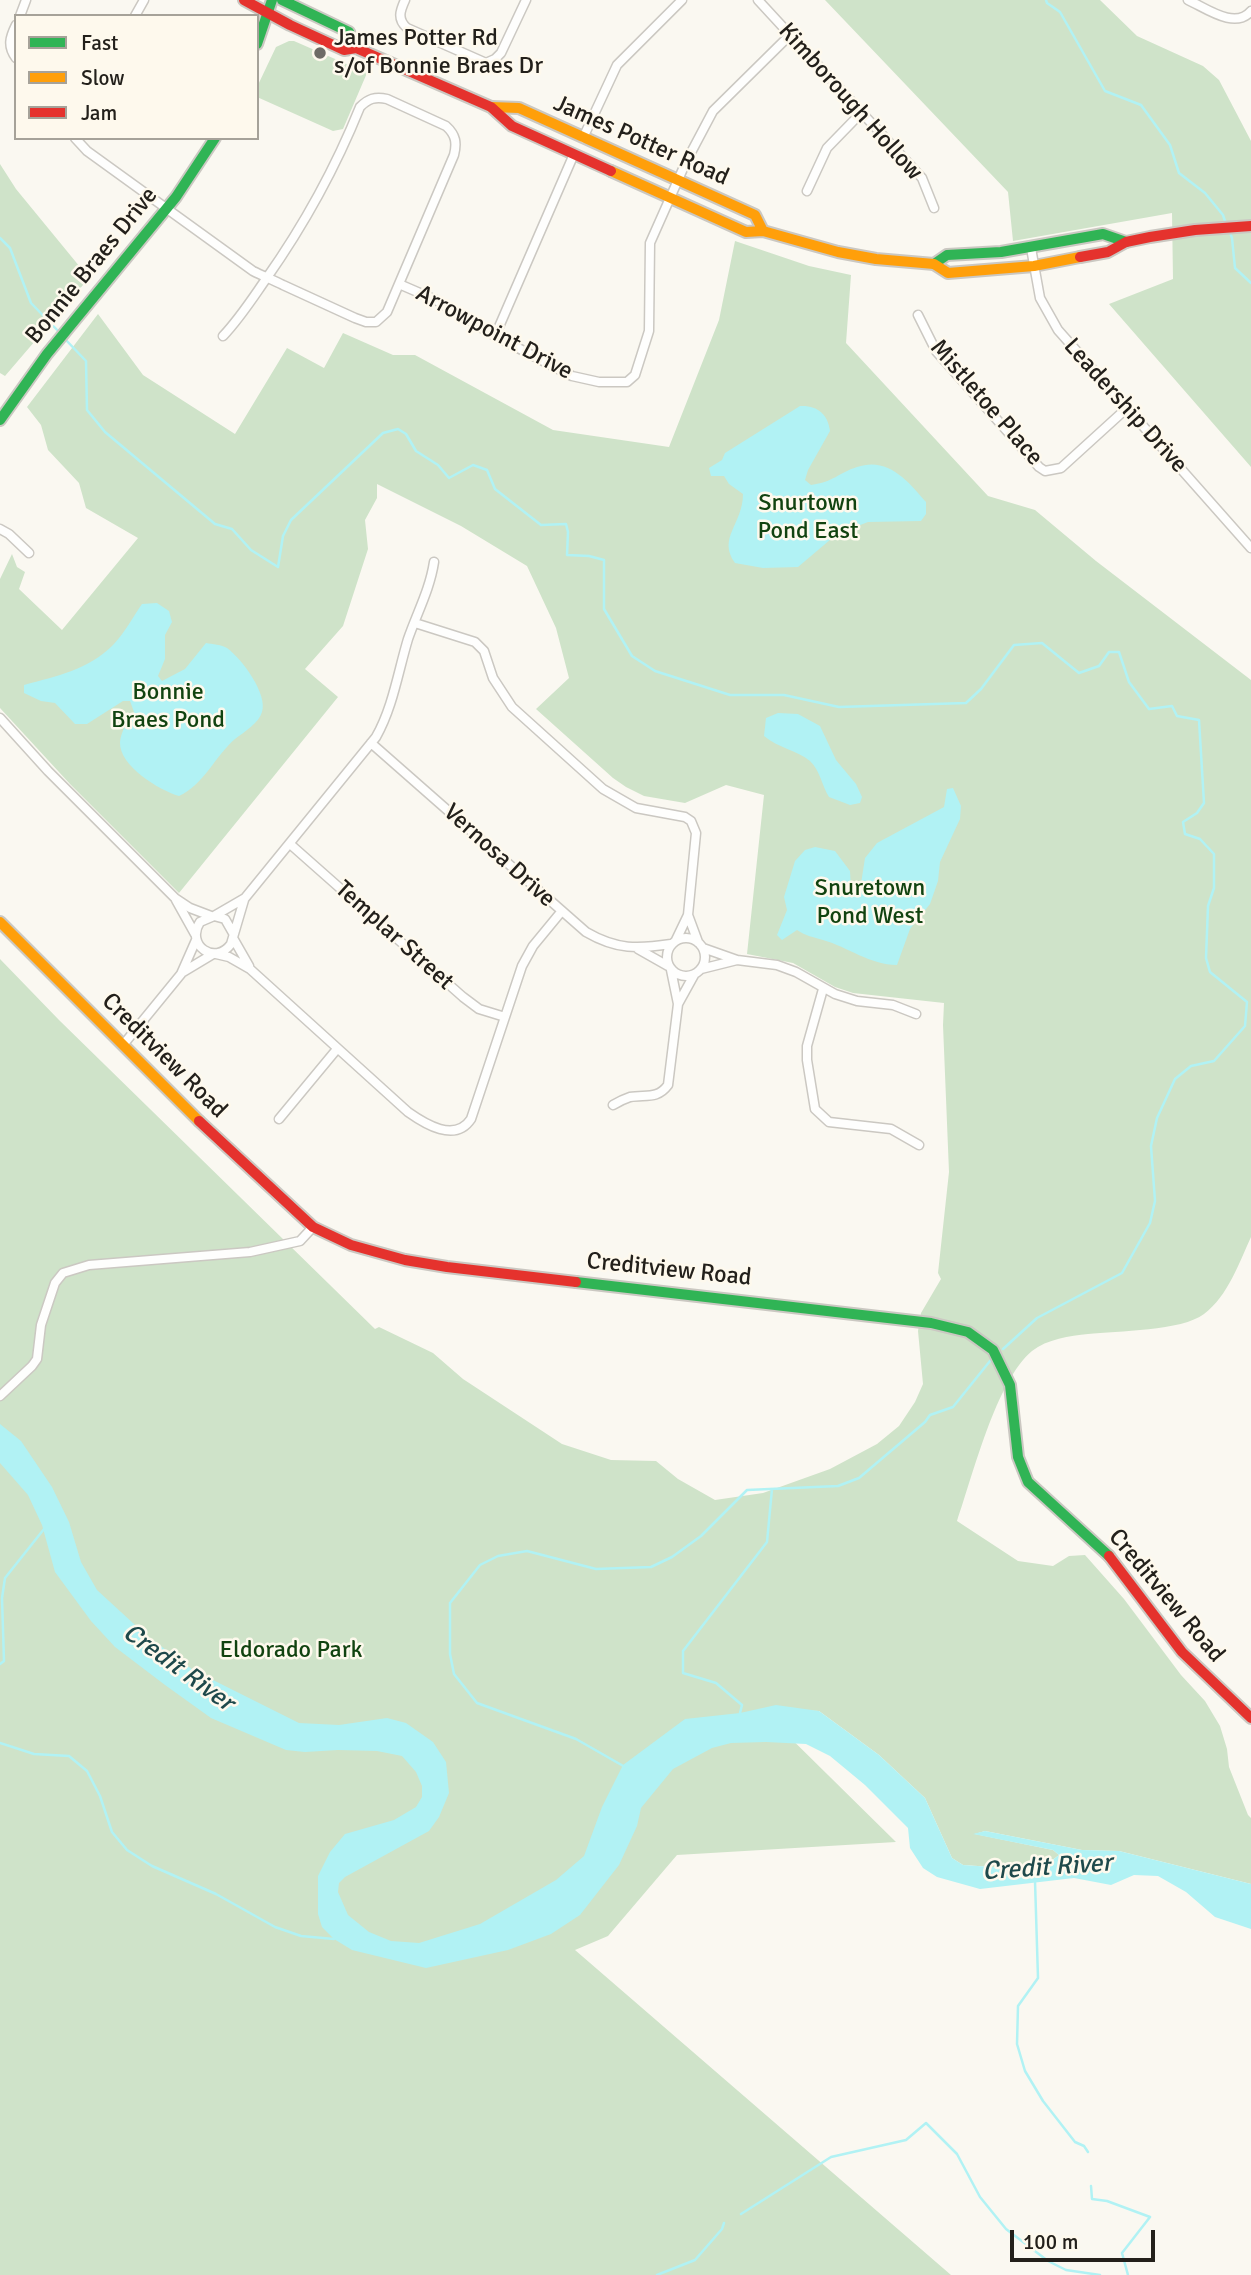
<!DOCTYPE html>
<style>
body{margin:0}
#map{position:relative;width:1251px;height:2275px;overflow:hidden;background:#faf8f1;font-family:Signika,sans-serif}
canvas{display:block}
.legend{position:absolute;left:14px;top:14px;width:245px;height:126px;box-sizing:border-box;background:#fef9ed;border:2px solid #a6a299;margin:0;padding:9px 12px;list-style:none;font-size:21px;color:#23201b}
.legend li{display:flex;align-items:center;gap:14px;height:35px}
.legend b{width:35px;border:2px solid #a6a299}
.scale{position:absolute;left:1010px;top:2230px;width:145px;height:32px;box-sizing:border-box;border:4px solid #23201b;border-top:0;padding-left:9px;font-size:21px;line-height:24px;white-space:nowrap;color:#23201b;-webkit-text-stroke:5px #fef9ed;paint-order:stroke}
</style>
<div id="map">
<canvas width="1251" height="2275"></canvas>
<ul class="legend">
<li><b style="height:9px;background:#30b455"></b>Fast</li>
<li><b style="height:9px;background:#ff9f0a"></b>Slow</li>
<li><b style="height:9px;background:#e5322d"></b>Jam</li>
</ul>
<div class="scale">100 m</div>
</div>
<script>
const ctx = document.querySelector('canvas').getContext('2d');
ctx.lineJoin = 'round';
function fillPath(path, color) {
  ctx.fillStyle = color;
  ctx.fill(path, 'evenodd');
}
function trace(path, color, width, dash) {
  ctx.strokeStyle = color;
  ctx.lineWidth = width;
  ctx.lineCap = dash ? 'butt' : 'round';
  ctx.setLineDash(dash || []);
  ctx.stroke(path);
}
function label(font, color, halo, rows, align = 'center') {
  ctx.font = font + ' Signika,sans-serif';
  ctx.lineWidth = 5;
  ctx.setLineDash([]);
  ctx.textBaseline = 'middle';
  ctx.strokeStyle = halo;
  ctx.fillStyle = color;
  for (const [text, x, y, turn = 0] of rows) {
    ctx.save();
    ctx.translate(x, y);
    ctx.rotate((+turn || 0) * Math.PI / 180);
    ctx.textAlign = isNaN(turn) ? turn : align;
    if (halo) ctx.strokeText(text, 0, 0);
    ctx.fillText(text, 0, 0);
    ctx.restore();
  }
}
fillPath(new Path2D(`
 M 825,0 L 1100,0 L 1137,36 L 1203,66 L 1219,80 L 1251,141 L 1251,467 L 1109,304 L 1173,279 L 1172,213 L 1013,241 L 1008,192 Z
 M 289,41 L 294,41 L 367,73 L 343,129 L 333,131 L 257,97 L 257,87 L 276,47 Z
 M 0,164 L 16,189 L 89,278 L 5,376 L 0,373 Z
 M 735,241 L 809,266 L 851,275 L 846,343 L 988,496 L 1035,510 L 1096,561 L 1251,680 L 1251,1237 C 1239,1263 1228,1296 1204,1314 C 1182,1331 1117,1331 1088,1334 C 1070,1336 1047,1339 1032,1351 C 996,1381 973,1475 957,1521 L 1018,1561 L 1053,1566 L 1069,1556 L 1085,1555 L 1124,1599 L 1181,1675 L 1205,1701 L 1220,1726 L 1227,1749 L 1229,1767 L 1248,1815 L 1251,1818 L 1251,1884 L 1119,1851 L 1082,1850 L 985,1831 L 975,1834 L 1053,1850 L 1059,1855 L 1046,1865 L 1022,1869 L 963,1865 L 952,1858 L 925,1798 L 879,1755 L 819,1711 L 761,1709 L 896,1842 L 677,1855 L 608,1936 L 575,1950 L 951,2275 L 0,2275 L 0,959 L 59,1020 L 375,1329 L 379,1327 L 433,1353 L 463,1379 L 562,1444 L 611,1460 L 656,1461 L 678,1479 L 715,1500 L 763,1493 L 830,1469 L 877,1444 L 899,1426 L 915,1402 L 923,1384 L 918,1331 L 921,1313 L 941,1279 L 938,1273 L 949,1172 L 943,1025 L 944,1003 L 853,993 L 835,987 L 793,963 L 747,954 L 764,795 L 726,785 L 685,803 L 644,796 L 626,787 L 613,778 L 536,709 L 569,678 L 556,628 L 527,566 L 461,526 L 377,484 L 377,498 L 365,520 L 368,549 L 343,626 L 305,669 L 338,697 L 179,893 L 70,784 L 0,708 L 0,579 L 12,554 L 17,567 L 25,572 L 19,589 L 62,630 L 138,538 L 86,508 L 79,483 L 48,450 L 41,425 L 27,407 L 98,314 L 143,375 L 235,434 L 287,348 L 324,368 L 343,333 L 393,355 L 415,355 L 553,430 L 669,447 L 719,320 Z`), '#cfe3c9');
fillPath(new Path2D(`
 M 800,406 C 817,405 828,414 830,431 L 808,470 L 805,480 L 811,485 C 834,482 838,473 857,467 C 888,456 909,482 926,502 L 926,514 L 921,521 L 868,522 L 837,534 L 798,567 L 763,568 L 735,563 C 717,538 743,524 743,494 L 729,484 L 724,476 L 711,476 L 709,468 L 722,460 L 725,453 Z
 M 157,603 L 169,611 L 172,622 L 165,635 L 165,659 L 158,676 L 162,681 L 185,669 L 206,643 C 212,644 222,645 227,648 C 242,659 268,694 262,712 C 259,723 244,732 235,739 C 215,756 204,785 179,796 C 159,790 119,766 120,742 C 121,731 128,721 134,712 L 130,701 L 123,701 L 87,724 L 75,724 L 55,703 L 41,701 L 24,693 L 24,685 C 57,676 88,670 113,645 C 124,634 133,617 142,604 Z
 M 778,713 L 798,714 L 820,726 L 836,760 L 856,784 L 862,797 L 860,803 L 850,805 L 829,797 C 822,786 820,770 810,761 C 797,750 778,748 764,736 L 766,718 Z
 M 953,788 L 961,806 L 960,819 L 940,862 L 938,881 L 930,904 L 910,929 L 897,965 C 870,965 848,947 823,940 C 813,937 806,936 797,930 L 782,940 L 777,935 L 787,910 L 784,897 L 795,861 L 805,850 L 815,847 L 835,851 L 850,871 L 851,889 L 860,890 L 865,858 L 877,843 L 944,807 L 947,789 Z
 M 0,1424 L 21,1441 L 52,1487 L 69,1522 L 81,1562 L 97,1590 L 146,1635 L 193,1670 L 299,1723 L 339,1725 L 387,1718 L 406,1723 L 433,1742 L 446,1762 L 449,1793 L 439,1817 L 429,1831 L 345,1877 L 339,1883 L 338,1892 L 348,1915 L 369,1932 L 391,1941 L 419,1943 L 480,1924 L 556,1880 L 584,1856 L 602,1807 L 623,1765 L 685,1719 L 740,1713 L 776,1705 L 819,1711 L 879,1755 L 925,1798 L 952,1858 L 963,1865 L 1022,1869 L 1046,1865 L 1059,1855 L 1053,1850 L 973,1834 L 985,1831 L 1082,1850 L 1119,1851 L 1251,1884 L 1251,1929 L 1215,1917 L 1186,1892 L 1158,1876 L 1134,1875 L 1111,1885 L 1074,1878 L 980,1889 L 937,1877 L 923,1868 L 910,1848 L 908,1828 L 865,1785 L 830,1756 L 806,1744 L 766,1742 L 731,1743 L 712,1748 L 673,1769 L 641,1808 L 637,1826 L 619,1865 L 580,1915 L 551,1934 L 508,1950 L 426,1968 L 352,1950 L 334,1939 L 322,1927 L 318,1914 L 318,1876 L 330,1852 L 345,1834 L 394,1820 L 416,1807 L 422,1797 L 422,1786 L 416,1772 L 402,1756 L 377,1751 L 338,1750 L 305,1752 L 286,1750 L 211,1718 L 165,1685 L 115,1647 L 91,1621 L 55,1572 L 42,1525 L 28,1495 L 0,1463 Z`), '#b1f2f4');
trace(new Path2D(`
 M 1046,0 L 1047,3 L 1060,12 L 1105,91 L 1141,105 L 1170,145 L 1179,173 L 1205,193 L 1223,215 L 1226,224
 M 1229,230 L 1232,238 L 1235,268 L 1251,283
 M 0,238 L 10,248 L 31,303 L 61,334
 M 65,339 L 86,361 L 87,410 L 105,432 L 215,524 L 232,529 L 251,550 L 278,567 L 283,536 L 291,520 L 383,433 L 398,429 L 406,434 L 416,451 L 438,465 L 449,478 L 473,465 L 487,470 L 495,489 L 541,525 L 566,524 L 568,532 L 567,555 L 589,556 L 604,560 L 604,609 L 632,656 L 655,671 L 730,695 L 784,695 L 839,707 L 966,703 L 981,689 L 1014,645 L 1042,643 L 1079,673 L 1099,666 L 1109,652 L 1119,652 L 1129,682 L 1149,709 L 1172,706 L 1177,716 L 1199,720 L 1204,803 L 1197,813 L 1183,822 L 1185,834 L 1200,839 L 1214,854 L 1214,888 L 1208,906 L 1206,958 L 1210,972 L 1247,1002 L 1245,1026 L 1214,1061 L 1191,1066 L 1175,1079 L 1157,1118 L 1151,1146 L 1155,1201 L 1150,1223 L 1122,1273 L 1037,1318 L 1003,1349
 M 0,1664 L 4,1661 L 2,1598 L 5,1578 L 44,1529
 M 740,1713 L 742,1705 L 716,1683 L 683,1673 L 683,1651 L 767,1542 L 772,1489
 M 0,1743 L 34,1754 L 69,1756 L 87,1771 L 100,1796 L 112,1832 L 127,1850 L 152,1866 L 216,1894 L 275,1927 L 301,1936 L 334,1939
 M 625,1767 L 576,1739 L 477,1703 L 454,1674 L 450,1654 L 450,1603 L 480,1565 L 498,1556 L 527,1551 L 596,1569 L 651,1567 L 672,1557 L 701,1536 L 747,1490 L 838,1486 L 859,1478 L 925,1422 L 930,1415 L 953,1407 L 990,1361
 M 1035,1881 L 1038,1978 L 1018,2006 L 1017,2044 L 1025,2071 L 1043,2101 L 1075,2142 L 1084,2146 L 1088,2152
 M 1091,2186 L 1092,2199 L 1107,2201 L 1150,2217 L 1122,2253 L 1128,2275
 M 741,2214 L 831,2157 L 906,2140 L 926,2123 L 957,2154 L 980,2197 L 1006,2229 L 1048,2261 L 1066,2270 L 1100,2275
 M 657,2275 L 695,2260 L 722,2229 L 724,2223`), '#b1f2f4', 2.5);
const street = new Path2D(`
 M 405,0 C 400,11 397,19 407,28 L 486,63 L 495,59 L 501,53 L 526,0
 M 758,0 L 922,178 L 934,208
 M 1188,0 C 1206,8 1235,30 1251,11
 M 20,16 L 26,0
 M 135,16 L 144,0
 M 16,25 C 10,37 7,46 16,58
 M 75,138 L 87,151 L 253,271 C 263,276 273,280 283,285 L 355,318 L 366,322 L 376,322 L 387,312 L 454,155 C 457,143 456,135 446,126 L 387,99 C 375,96 368,99 360,107 C 335,169 304,225 266,279 C 252,299 240,318 223,336
 M 583,138 L 617,65 L 682,0
 M 807,191 L 827,148 L 862,112
 M 1031,248 L 1040,298 L 1058,330 L 1251,548
 M 399,284 L 436,300 L 495,336 L 572,376 L 599,382 L 627,382 L 635,375 L 649,331 L 650,243 L 686,162 L 713,111 L 791,34
 M 918,315 L 936,351 L 1039,467 L 1045,471 L 1061,468 L 1127,408
 M 495,336 L 574,154
 M 0,529 L 9,534 L 29,553
 M 415,623 L 475,642 L 484,651 L 493,678 L 512,707 L 603,789 L 636,808 L 685,817 L 691,821 L 696,833 L 688,915 L 676,940
 M 0,718 L 48,771 L 175,898 L 190,908 L 211,916
 M 371,743 L 586,932 C 617,950 638,949 671,944
 M 290,844 L 463,997 L 479,1009 L 505,1017
 M 176,900 L 195,934
 M 688,915 L 698,942
 M 214,916 L 245,898 L 376,737 C 393,707 398,672 408,639 C 417,613 430,589 434,562
 M 233,933 L 225,919 L 214,916 L 200,922 C 185,945 215,966 231,944 L 244,900
 M667 957a19 19 0 1 1 38 0a19 19 0 1 1-38 0Z
 M 233,938 L 249,966
 M 703,948 L 737,960 L 777,965 L 796,972 L 835,994 L 857,1001 L 893,1005 L 916,1014
 M 638,949 L 668,966
 M 216,954 L 229,957 L 250,969 L 408,1112 C 425,1124 455,1143 471,1119 L 522,966 L 533,946 L 561,912
 M 701,969 L 737,960
 M 183,972 L 213,954
 M 823,989 L 807,1046 L 807,1060 L 815,1109 L 829,1122 L 891,1129 L 919,1145
 M 678,1004 L 694,975
 M 123,1045 L 181,974 L 196,940
 M 613,1105 C 618,1102 624,1099 630,1097 C 645,1094 657,1100 668,1085 L 678,1004 L 671,970
 M 279,1119 L 337,1049
 M 0,1396 L 32,1366 L 37,1359 L 41,1325 L 55,1283 L 63,1273 L 89,1265 L 250,1252 L 300,1241 L 313,1227`);
const fast = new Path2D(`
 M 282,0 L 349,32 L 356,48
 M 257,44 L 272,0
 M 934,264 L 947,255 L 1001,252 L 1103,234 L 1126,242
 M 0,420 L 47,354 L 176,197 L 215,138
 M 576,1282 L 931,1323 L 968,1332 L 993,1350 L 1010,1385 L 1018,1457 L 1028,1482 L 1109,1556`);
const slow = new Path2D(`
 M 491,107 L 519,108 L 755,215 L 763,231
 M 611,171 L 746,232 L 763,231 L 838,252 L 876,259 L 934,264 L 948,273 L 1034,266 L 1080,257
 M 0,922 L 199,1121`);
const jam = new Path2D(`
 M 244,0 L 290,25 L 344,50 L 356,48 L 491,107 L 512,126 L 611,171
 M 1080,257 L 1108,252 L 1126,242 L 1150,237 L 1195,230 L 1251,226
 M 199,1121 L 313,1227 L 351,1245 L 405,1260 L 447,1267 L 576,1282
 M 1109,1556 L 1182,1652 L 1251,1718`);
trace(street, '#cbc8c2', 11);
trace(fast, '#cbc8c2', 14);
trace(slow, '#cbc8c2', 14);
trace(jam, '#cbc8c2', 14);
trace(street, '#fefefd', 8);
trace(fast, '#30b455', 10);
trace(slow, '#ff9f0a', 10);
trace(jam, '#e5322d', 10);
for (const [x, y, r, color] of [
 [320,53,7,"#6e6c66"]
]) {
  const dot = new Path2D();
  dot.arc(x, y, r, 0, 2 * Math.PI);
  ctx.fillStyle = color;
  ctx.fill(dot);
  trace(dot, '#fef9ed', 2.5);
}
label('24px', '#23201b', '#fef9ed', [
 ["James Potter Rd",334,39],
 ["s/of Bonnie Braes Dr",334,67]
], 'left');
label('24px', '#23201b', '#fef9ed', [
 ["Kimborough Hollow",850,102,48],
 ["James Potter Road",641,141,24],
 ["Bonnie Braes Drive",92,266,-51],
 ["Arrowpoint Drive",494,333,28],
 ["Mistletoe Place",986,403,49],
 ["Leadership Drive",1125,406,48],
 ["Vernosa Drive",499,856,42],
 ["Templar Street",394,936,42],
 ["Creditview Road",164,1056,45],
 ["Creditview Road",669,1270,6],
 ["Creditview Road",1166,1596,50]
]);
label('24px', '#114310', '#fef9ed', [
 ["Snurtown",808,504],
 ["Pond East",808,532],
 ["Bonnie",168,693],
 ["Braes Pond",168,721],
 ["Snuretown",870,889],
 ["Pond West",870,917],
 ["Eldorado Park",291,1651]
]);
label('italic 26px', '#1e494b', '#fef9ed', [
 ["Credit River",178,1668,36],
 ["Credit River",1047,1868,-4]
]);
</script>
